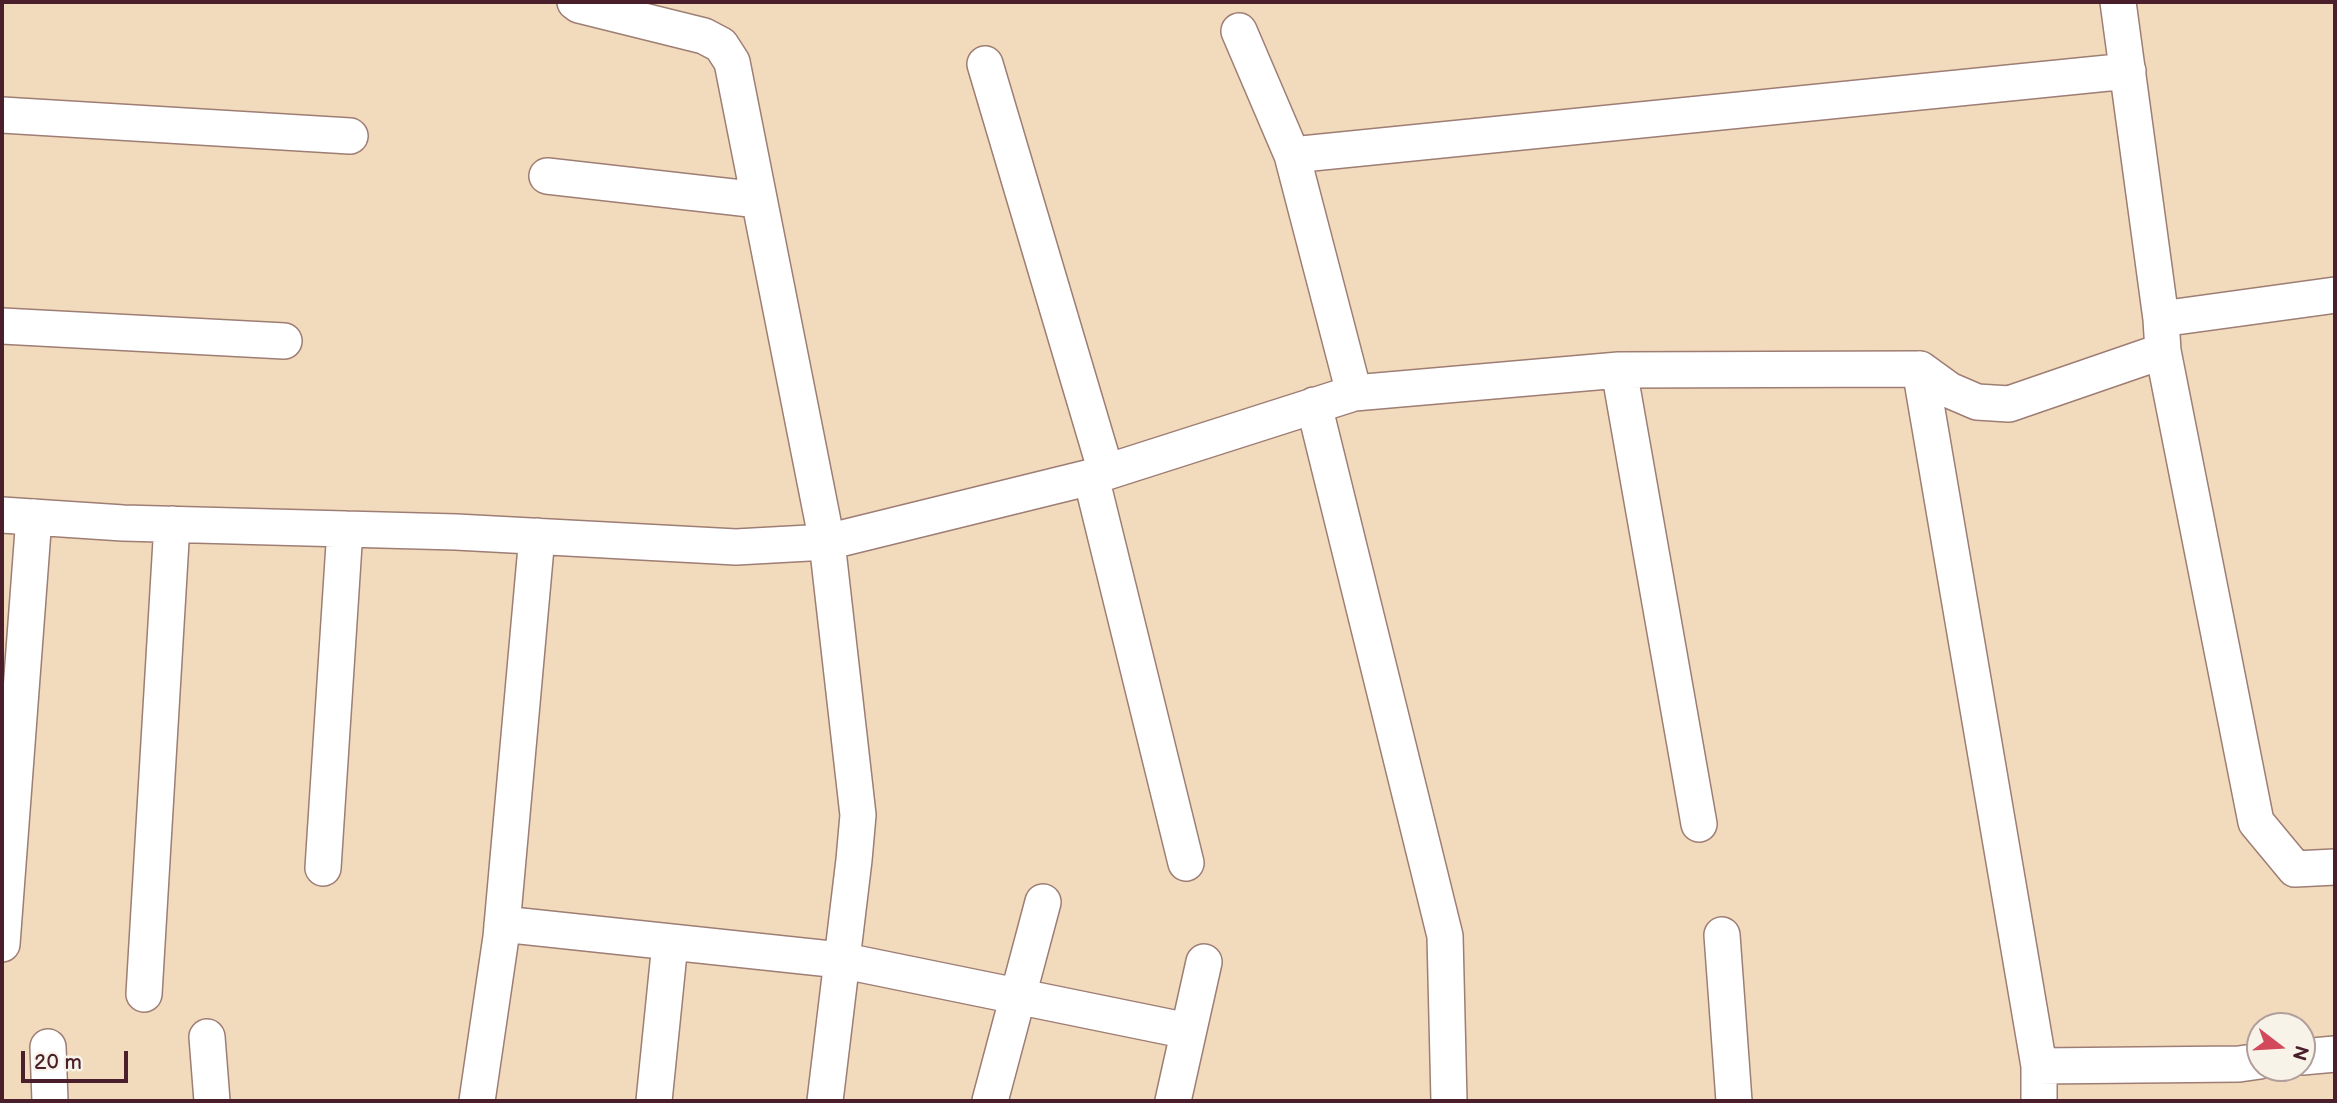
<!DOCTYPE html>
<style>
body{margin:0}
#map{position:relative;width:2337px;height:1103px;overflow:hidden;background:#f1dbbc;font-family:"Balsamiq Sans",sans-serif}
canvas{display:block}
.frame{position:absolute;inset:0;border:4px solid #4a1f2b;pointer-events:none}
.north{position:absolute;left:2246px;top:1012px;width:70px;height:70px;box-sizing:border-box;background:#f7f3e8;border:2px solid #b29e9c;border-radius:50%;rotate:107deg;font-size:19px;font-weight:700;line-height:28px;text-align:center;color:#4a1f2b}
.north::after{content:'';display:block;margin:auto;width:24px;height:32px;background:#d1495b;clip-path:polygon(50% 0,100% 100%,50% 72%,0 100%)}
.scale{position:absolute;left:21px;top:1051px;width:107px;height:32px;box-sizing:border-box;border:4px solid #4a1f2b;border-top:0;padding-left:9px;font-size:21px;line-height:24px;white-space:nowrap;color:#4a1f2b;-webkit-text-stroke:5px #f7f3e8;paint-order:stroke}
</style>
<div id="map">
<canvas width="2337" height="1103"></canvas>
<div class="frame"></div>
<div class="north">N</div>
<div class="scale">20 m</div>
</div>
<script>
const ctx = document.querySelector('canvas').getContext('2d');
ctx.lineJoin = 'round';
function trace(path, color, width, dash) {
  ctx.strokeStyle = color;
  ctx.lineWidth = width;
  ctx.lineCap = dash ? 'butt' : 'round';
  ctx.setLineDash(dash || []);
  ctx.stroke(path);
}
const street = new Path2D(`
 M 575,2 L 579,5 L 704,36 L 721,45 L 732,62 L 827,542 L 858,815 L 854,860 L 825,1101
 M 2118,2 L 2161,319 L 2163,351 L 2256,822 L 2295,869 L 2335,867
 M 1239,31 L 1292,155 L 2128,71
 M 985,64 L 1106,472
 M 2,115 L 350,136
 M 1292,155 L 1354,393
 M 547,176 L 759,200
 M 2161,319 L 2335,295
 M 2,326 L 284,341
 M 1920,369 L 2039,1066 L 2039,1101
 M 1619,370 L 1699,824
 M 1314,405 L 1445,936 L 1449,1101
 M 1091,477 L 1186,863
 M 2,515 L 123,523 L 456,532 L 736,547 L 827,542 L 1091,477 L 1354,393 L 1619,370 L 1920,369 L 1949,390 L 1977,402 L 2009,404 L 2163,351
 M 323,868 L 345,529
 M 502,924 L 840,960 L 1188,1031
 M 1722,935 L 1734,1101
 M 2,944 L 34,517
 M 144,994 L 172,524
 M 207,1037 L 212,1101
 M 48,1047 L 50,1101
 M 2302,1057 L 2335,1054
 M 2039,1066 L 2239,1064 L 2260,1061
 M 477,1101 L 501,937 L 537,536
 M 654,1101 L 670,943
 M 990,1101 L 1043,902
 M 1173,1101 L 1204,962`);
trace(street, '#9e7d74', 38);
trace(street, '#fff', 35);
</script>
